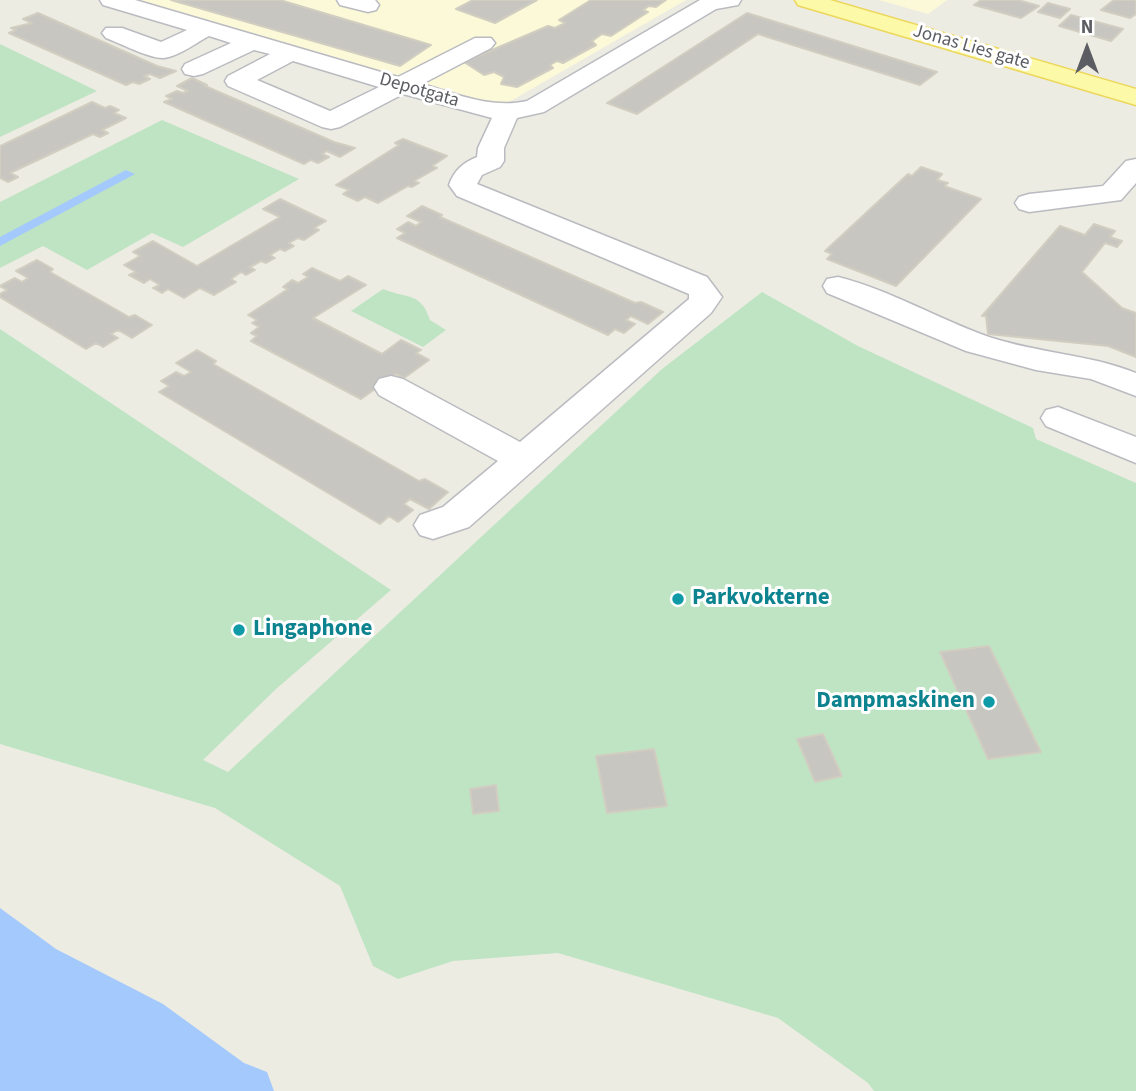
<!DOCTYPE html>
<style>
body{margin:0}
#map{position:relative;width:1136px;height:1091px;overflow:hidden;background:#edece2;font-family:"Source Sans 3",sans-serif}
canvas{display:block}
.north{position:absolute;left:1052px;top:14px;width:70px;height:70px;-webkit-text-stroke:5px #fff;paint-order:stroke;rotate:0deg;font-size:19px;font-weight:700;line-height:28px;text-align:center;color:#5b5d63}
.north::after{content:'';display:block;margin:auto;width:24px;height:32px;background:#5b5d63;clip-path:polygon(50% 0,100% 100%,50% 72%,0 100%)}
</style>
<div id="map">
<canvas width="1136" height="1091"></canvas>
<div class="north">N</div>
</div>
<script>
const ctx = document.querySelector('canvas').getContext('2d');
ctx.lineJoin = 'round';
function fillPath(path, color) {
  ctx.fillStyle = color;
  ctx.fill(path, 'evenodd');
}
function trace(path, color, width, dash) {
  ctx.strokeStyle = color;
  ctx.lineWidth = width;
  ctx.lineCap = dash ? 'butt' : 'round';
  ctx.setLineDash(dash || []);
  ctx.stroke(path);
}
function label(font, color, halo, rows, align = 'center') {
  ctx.font = font + ' "Source Sans 3",sans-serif';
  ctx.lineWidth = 6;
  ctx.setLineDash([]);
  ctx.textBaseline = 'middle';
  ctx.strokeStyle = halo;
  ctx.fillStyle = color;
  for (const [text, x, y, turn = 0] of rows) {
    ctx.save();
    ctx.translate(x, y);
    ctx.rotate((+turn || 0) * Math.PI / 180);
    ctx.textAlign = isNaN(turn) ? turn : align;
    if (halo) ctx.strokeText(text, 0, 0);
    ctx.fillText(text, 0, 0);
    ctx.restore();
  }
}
fillPath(new Path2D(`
 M 141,0 L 686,0 L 502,106 Z
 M 879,0 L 947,0 L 928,14 Z`), '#fcf9d8');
fillPath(new Path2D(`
 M 0,44 L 97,91 L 0,137 Z
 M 162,120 L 299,179 L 183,247 L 152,233 L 87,270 L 43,246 L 0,268 L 0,202 Z
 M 383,289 C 408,299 421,292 430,320 L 446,330 L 423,347 L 351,311 Z
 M 762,292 L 858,346 L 1033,428 L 1036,439 L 1136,483 L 1136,1091 L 874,1091 L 868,1083 L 778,1018 L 558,953 L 453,961 L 398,979 L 373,966 L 340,886 L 215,808 L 0,744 L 0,329 L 391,590 L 276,689 L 203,760 L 228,772 L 662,369 Z`), '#bfe4c4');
fillPath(new Path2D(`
 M 126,170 L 135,174 L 0,246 L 0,237 Z
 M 0,908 L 56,949 L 163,1004 L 244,1063 L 267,1072 L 274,1091 L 0,1091 Z`), '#a4c9fc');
const building = new Path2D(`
 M 171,0 L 280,0 L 431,45 L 400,66 Z
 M 473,0 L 537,0 L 495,23 L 456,9 Z
 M 591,0 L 666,0 L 656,7 L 649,6 L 643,10 L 648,12 L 611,36 L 602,34 L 592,41 L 596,45 L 563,63 L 557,61 L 550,65 L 553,68 L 517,87 L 501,84 L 504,77 L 494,72 L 484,75 L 464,62 L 548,26 L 555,28 L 565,23 L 559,20 Z
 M 981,0 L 1018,0 L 1039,6 L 1021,18 L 974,5 Z
 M 1114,0 L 1136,0 L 1136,14 L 1130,18 L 1101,10 Z
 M 1048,3 L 1070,9 L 1060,18 L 1038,12 Z
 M 38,13 L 157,66 L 176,71 L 160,78 L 150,74 L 144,76 L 150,79 L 139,84 L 133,82 L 126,85 L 9,33 L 16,30 L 11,28 L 32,23 L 23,19 Z
 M 747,13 L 937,72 L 920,85 L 758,34 L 637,114 L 607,103 Z
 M 1071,15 L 1123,29 L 1111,41 L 1059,26 Z
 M 192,78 L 207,85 L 205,86 L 334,142 L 355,148 L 340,157 L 327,151 L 322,154 L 329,157 L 318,163 L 311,160 L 304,164 L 164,102 L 172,99 L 166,96 L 177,91 L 183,93 L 188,91 L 177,86 Z
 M 92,102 L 105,108 L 110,106 L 119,110 L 114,113 L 126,118 L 102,130 L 108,133 L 100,137 L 93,134 L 10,173 L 18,177 L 8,182 L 0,178 L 0,146 Z
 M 403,139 L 447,156 L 432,166 L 437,168 L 414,181 L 419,183 L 412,187 L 408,186 L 378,203 L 365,197 L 358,201 L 343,194 L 349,190 L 336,185 L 399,145 L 395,143 Z
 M 921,167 L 942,174 L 937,180 L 948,183 L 944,186 L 981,199 L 896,286 L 827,259 L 832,254 L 825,251 L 908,174 L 912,176 Z
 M 280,199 L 326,221 L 314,228 L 319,230 L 304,240 L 298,238 L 289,243 L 294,246 L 285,251 L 280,249 L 270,255 L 275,258 L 266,263 L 261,261 L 250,267 L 255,270 L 246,275 L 241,272 L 231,279 L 236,282 L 214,295 L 200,288 L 184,298 L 168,289 L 162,293 L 153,288 L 160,285 L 150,279 L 144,283 L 129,275 L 136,272 L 124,265 L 140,256 L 133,252 L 153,241 L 197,266 L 280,217 L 263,209 Z
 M 422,206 L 442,215 L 440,217 L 635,303 L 641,302 L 663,312 L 648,324 L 631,316 L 626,320 L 635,324 L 624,333 L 615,329 L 608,335 L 397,238 L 405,233 L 397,229 L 408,222 L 416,226 L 421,222 L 407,216 Z
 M 1094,224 L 1115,231 L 1110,237 L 1122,241 L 1117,247 L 1105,243 L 1082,272 L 1122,308 L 1136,313 L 1136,357 L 1108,346 L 988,334 L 986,316 L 982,316 L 1060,226 L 1085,235 Z
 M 37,260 L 53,269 L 50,272 L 129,317 L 135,315 L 152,325 L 132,338 L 118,330 L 111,334 L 118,338 L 103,347 L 96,343 L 86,349 L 0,297 L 0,294 L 7,290 L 0,286 L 15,278 L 22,282 L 28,278 L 16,271 Z
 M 312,268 L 340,281 L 348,276 L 366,285 L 313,318 L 382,354 L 401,340 L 421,350 L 416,353 L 429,360 L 404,378 L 396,374 L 361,399 L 251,341 L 257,336 L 251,333 L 259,327 L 252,323 L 257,320 L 248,315 L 288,289 L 283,287 L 292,280 L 298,283 L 308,277 L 303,274 Z
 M 197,350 L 216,361 L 213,364 L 419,481 L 425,479 L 448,492 L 429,509 L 410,499 L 404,504 L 413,510 L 398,522 L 389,516 L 380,524 L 159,392 L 169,386 L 161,381 L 176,372 L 184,376 L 191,372 L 176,363 Z
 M 989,646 L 1041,752 L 988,759 L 940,652 Z
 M 823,734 L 842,776 L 815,782 L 797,739 Z
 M 654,749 L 667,806 L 607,813 L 596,756 Z
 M 496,785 L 499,811 L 473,814 L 470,789 Z`);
fillPath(building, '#c8c6c0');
trace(building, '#d1cec1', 2);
const minor = new Path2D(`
 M 100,0 L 135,0 L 398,77 L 475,38 L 491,38 L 495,43 L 491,48 L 422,84 C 457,94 491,109 527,101 L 700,0 L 741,0 L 738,5 L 716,9 L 544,112 L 517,118 L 504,148 L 504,161 L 500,167 L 482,175 L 477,184 L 707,277 L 722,297 L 711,313 L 469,527 L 433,539 L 420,535 L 414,525 L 420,515 L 443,507 L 498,461 L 379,395 L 374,387 L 379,379 L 391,376 L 403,379 L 520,442 L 689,299 L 689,294 L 457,196 L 449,185 C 454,170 463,163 477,157 L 478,148 L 492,118 L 403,94 L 340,127 L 331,129 L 322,127 L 228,86 L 225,81 L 228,76 L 270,54 L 254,50 L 203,74 L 194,76 L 185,74 L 182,69 L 185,64 L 231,43 L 209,36 C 196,43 179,56 164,58 C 150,59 120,43 106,38 L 102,33 L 106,28 L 122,28 L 161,42 L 187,30 L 103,5 ZM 293,61 L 379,87 L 330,111 L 257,80 Z
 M 337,0 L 375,0 L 379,5 L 376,10 L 368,12 L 340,5 Z
 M 1136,159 L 1136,183 L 1121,200 L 1029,212 L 1019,209 L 1015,203 L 1019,197 L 1029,194 L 1103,186 L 1126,161 Z
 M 838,277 C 890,290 938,319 989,337 C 1037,353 1088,354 1136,373 L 1136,396 L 1091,379 L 1036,370 L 966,351 L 827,293 L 823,286 L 827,279 Z
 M 1058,407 L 1136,437 L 1136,463 L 1046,426 L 1041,418 L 1046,410 Z`);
const major = new Path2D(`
 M 795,0 L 830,0 L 1136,89 L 1136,105 L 798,5 Z`);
trace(minor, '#babbc1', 3);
trace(major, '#ecd75c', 3);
fillPath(minor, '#fff');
fillPath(major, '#fcfaa8');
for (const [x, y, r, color] of [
 [678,599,7,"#0f9aa8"],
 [239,630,7,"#0f9aa8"],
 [989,702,7,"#0f9aa8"]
]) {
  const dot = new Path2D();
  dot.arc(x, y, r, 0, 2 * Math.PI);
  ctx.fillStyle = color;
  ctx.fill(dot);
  trace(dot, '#fff', 2.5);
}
label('19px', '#5b5d63', '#fff', [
 ["Jonas Lies gate",971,48,16],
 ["Depotgata",419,91,16]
]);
label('bold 23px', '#0d838f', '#fff', [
 ["Parkvokterne",692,599],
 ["Lingaphone",253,630],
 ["Dampmaskinen",975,702,"right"]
], 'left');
</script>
